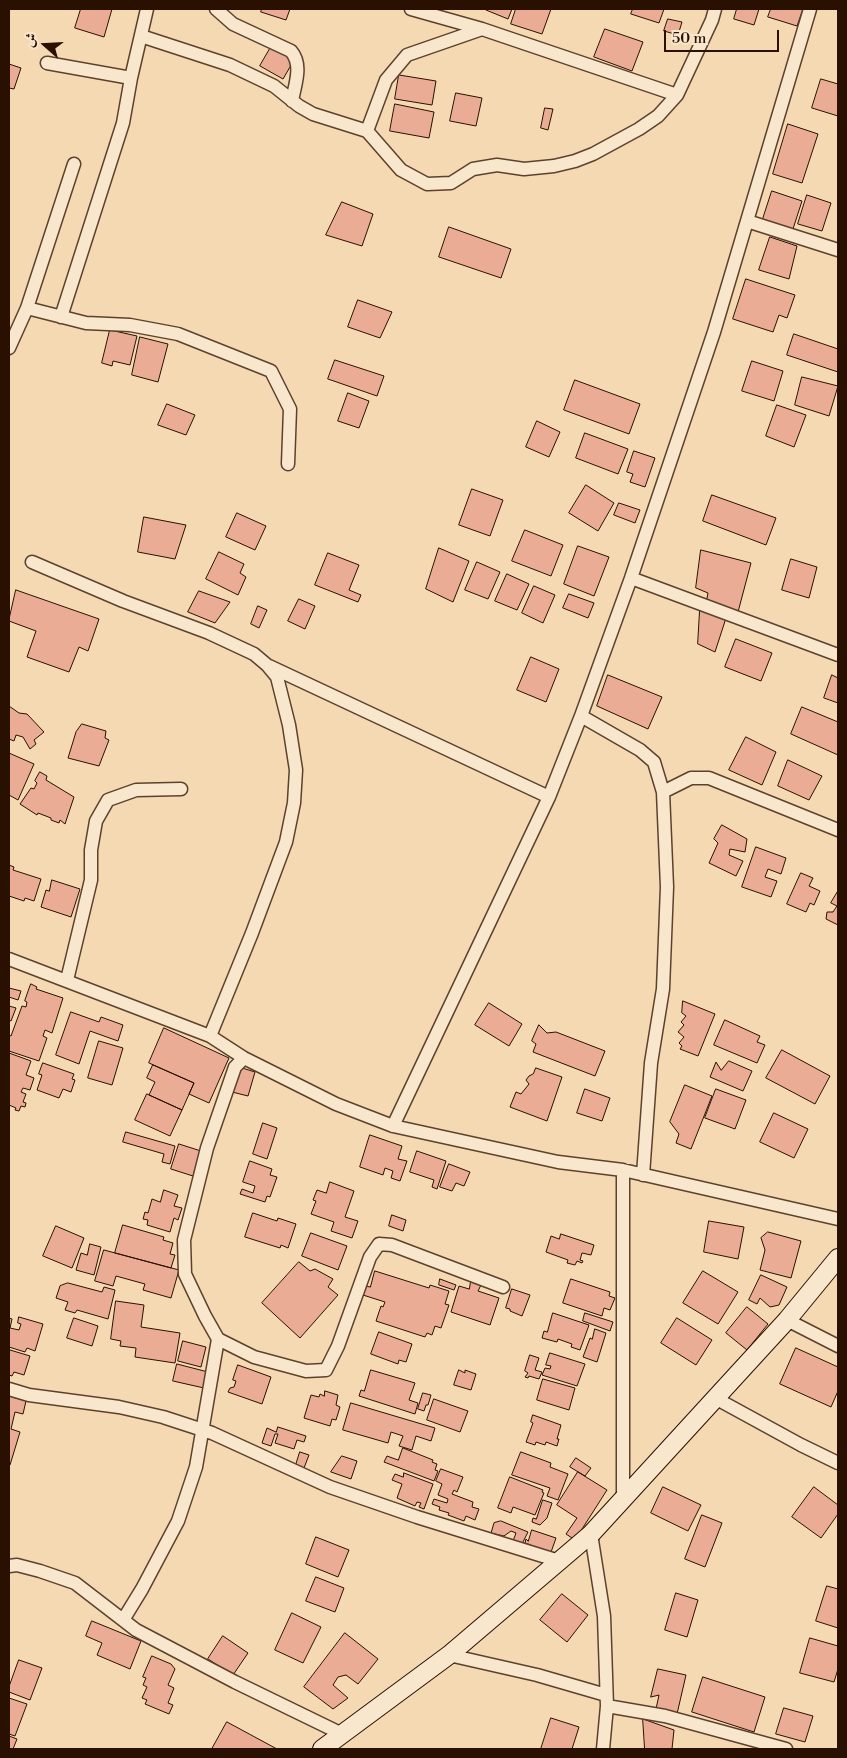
<!DOCTYPE html>
<meta charset="utf-8">
<style>
body{margin:0}
#map{position:relative;width:847px;height:1758px;overflow:hidden;background:#f4d9b2;font-family:"Libre Bodoni",Amiri,serif}
canvas{display:block}
.frame{position:absolute;inset:0;border:10px solid #2a1001;pointer-events:none}
.north{position:absolute;left:20px;top:20px;width:50px;height:50px;-webkit-text-stroke:4px #f8e6cd;paint-order:stroke;rotate:289deg;font-size:14px;font-weight:700;line-height:20px;text-align:center;color:#2a1001}
.north::after{content:'';display:block;margin:auto;width:18px;height:22px;background:#2a1001;clip-path:polygon(50% 0,100% 100%,50% 72%,0 100%)}
.scale{position:absolute;left:664px;top:30px;width:115px;height:22px;box-sizing:border-box;border:2px solid #2a1001;border-top:0;padding-left:6px;font-size:15px;line-height:18px;white-space:nowrap;color:#2a1001;-webkit-text-stroke:4px #f8e6cd;paint-order:stroke}
</style>
<div id="map">
<canvas width="847" height="1758"></canvas>
<div class="frame"></div>
<div class="north">ش</div>
<div class="scale">50 m</div>
</div>
<script>
const ctx = document.querySelector('canvas').getContext('2d');
ctx.lineJoin = 'round';
function fillPath(path, color) {
  ctx.fillStyle = color;
  ctx.fill(path, 'evenodd');
}
function trace(path, color, width, dash) {
  ctx.strokeStyle = color;
  ctx.lineWidth = width;
  ctx.lineCap = dash ? 'butt' : 'round';
  ctx.setLineDash(dash || []);
  ctx.stroke(path);
}
const building = new Path2D(`
 M 81,9 L 112,9 L 104,37 L 75,28 Z
 M 262,9 L 290,9 L 286,20 L 261,12 Z
 M 486,9 L 512,9 L 508,19 L 486,10 Z
 M 516,9 L 551,9 L 542,34 L 511,24 Z
 M 633,9 L 664,9 L 659,23 L 631,14 Z
 M 737,9 L 759,9 L 754,25 L 734,19 Z
 M 771,9 L 803,9 L 797,26 L 768,17 Z
 M 668,19 L 682,22 L 678,35 L 664,31 Z
 M 605,29 L 643,42 L 632,71 L 594,57 Z
 M 271,47 L 294,60 L 283,79 L 260,66 Z
 M 9,64 L 21,68 L 14,89 L 9,88 Z
 M 399,75 L 436,81 L 432,105 L 395,99 Z
 M 821,79 L 838,84 L 838,116 L 812,108 Z
 M 456,93 L 482,98 L 476,126 L 450,121 Z
 M 395,104 L 434,112 L 429,138 L 390,131 Z
 M 545,108 L 553,109 L 548,130 L 541,128 Z
 M 788,124 L 818,134 L 802,183 L 773,174 Z
 M 772,191 L 802,201 L 792,232 L 762,222 Z
 M 807,195 L 831,203 L 822,231 L 798,224 Z
 M 342,202 L 373,214 L 362,246 L 326,235 Z
 M 449,227 L 511,249 L 501,278 L 439,257 Z
 M 770,237 L 797,246 L 789,279 L 759,270 Z
 M 746,279 L 795,295 L 787,318 L 779,315 L 773,332 L 733,319 Z
 M 358,300 L 392,312 L 380,338 L 348,327 Z
 M 110,330 L 137,336 L 130,365 L 113,361 L 112,366 L 102,363 Z
 M 794,334 L 838,349 L 838,372 L 787,355 Z
 M 140,337 L 168,344 L 158,382 L 132,375 Z
 M 335,360 L 384,376 L 377,396 L 328,379 Z
 M 752,361 L 783,371 L 774,401 L 742,391 Z
 M 802,377 L 838,386 L 829,416 L 795,405 Z
 M 575,380 L 640,404 L 629,434 L 564,410 Z
 M 348,393 L 369,401 L 359,428 L 338,421 Z
 M 167,404 L 195,415 L 186,435 L 158,425 Z
 M 777,405 L 806,415 L 794,447 L 766,436 Z
 M 537,421 L 560,432 L 549,457 L 526,447 Z
 M 585,433 L 628,449 L 618,474 L 576,458 Z
 M 634,451 L 655,458 L 645,487 L 630,482 L 633,474 L 627,472 Z
 M 586,485 L 614,503 L 598,531 L 569,513 Z
 M 472,489 L 503,500 L 490,536 L 459,525 Z
 M 712,495 L 776,518 L 766,545 L 703,521 Z
 M 619,503 L 640,510 L 635,523 L 614,515 Z
 M 237,513 L 266,526 L 255,550 L 226,537 Z
 M 144,517 L 186,525 L 175,559 L 138,552 Z
 M 525,530 L 563,545 L 551,576 L 512,561 Z
 M 578,546 L 609,557 L 594,596 L 564,584 Z
 M 439,548 L 469,561 L 453,602 L 426,589 Z
 M 701,550 L 751,563 L 738,612 L 706,603 L 708,593 L 696,588 Z
 M 219,552 L 244,564 L 240,573 L 246,577 L 238,595 L 206,579 Z
 M 328,553 L 359,565 L 349,590 L 361,595 L 358,602 L 315,585 Z
 M 791,559 L 817,567 L 809,598 L 782,590 Z
 M 477,562 L 500,572 L 488,599 L 465,590 Z
 M 507,574 L 529,584 L 517,610 L 495,601 Z
 M 534,586 L 555,595 L 543,623 L 522,613 Z
 M 16,590 L 99,619 L 88,651 L 79,647 L 69,672 L 27,657 L 36,631 L 9,621 Z
 M 199,591 L 230,602 L 215,623 L 188,612 Z
 M 569,594 L 594,603 L 588,618 L 563,608 Z
 M 299,599 L 315,606 L 305,629 L 288,621 Z
 M 258,606 L 267,610 L 259,628 L 251,624 Z
 M 700,610 L 726,618 L 715,652 L 698,644 Z
 M 736,639 L 772,653 L 761,681 L 725,667 Z
 M 531,657 L 559,669 L 546,702 L 517,690 Z
 M 608,675 L 662,697 L 648,729 L 597,706 Z
 M 832,675 L 838,678 L 838,703 L 824,698 Z
 M 9,706 L 19,713 L 27,714 L 44,732 L 34,740 L 36,744 L 30,749 L 23,737 L 16,735 L 14,741 L 9,739 Z
 M 802,707 L 838,722 L 838,755 L 791,734 Z
 M 82,724 L 106,731 L 105,738 L 109,740 L 99,766 L 68,758 L 76,732 Z
 M 746,737 L 776,752 L 762,785 L 729,770 Z
 M 9,753 L 34,764 L 18,800 L 9,795 Z
 M 788,760 L 822,776 L 809,800 L 778,786 Z
 M 40,772 L 47,776 L 46,780 L 74,797 L 65,824 L 60,820 L 59,823 L 51,820 L 51,818 L 38,813 L 37,815 L 20,804 L 31,788 L 34,789 L 37,783 L 35,781 Z
 M 722,825 L 747,839 L 745,852 L 730,849 L 729,855 L 743,861 L 736,876 L 709,863 L 718,843 L 714,839 Z
 M 756,847 L 786,858 L 781,874 L 768,869 L 765,877 L 777,881 L 771,897 L 742,887 Z
 M 9,865 L 14,867 L 13,870 L 41,879 L 34,901 L 25,898 L 24,901 L 9,896 Z
 M 801,873 L 813,878 L 809,886 L 820,891 L 814,905 L 810,903 L 806,912 L 787,904 Z
 M 52,880 L 80,889 L 71,917 L 41,907 L 46,890 L 49,891 Z
 M 838,891 L 838,925 L 826,919 L 827,912 L 833,912 L 837,906 L 831,903 Z
 M 31,984 L 37,987 L 36,989 L 63,998 L 52,1033 L 45,1030 L 43,1036 L 47,1038 L 39,1061 L 9,1051 L 9,1035 L 11,1036 L 22,1006 L 26,1007 L 27,1002 L 25,1001 Z
 M 9,988 L 21,991 L 18,1000 L 9,997 Z
 M 683,1001 L 715,1014 L 698,1056 L 680,1049 L 682,1046 L 679,1043 L 684,1037 L 678,1032 L 684,1025 L 681,1022 L 686,1016 L 682,1013 Z
 M 489,1003 L 522,1024 L 509,1046 L 475,1025 Z
 M 9,1006 L 16,1008 L 11,1021 L 9,1020 Z
 M 71,1012 L 99,1022 L 101,1017 L 123,1025 L 118,1041 L 90,1031 L 79,1064 L 56,1055 Z
 M 725,1020 L 760,1036 L 757,1042 L 765,1045 L 757,1063 L 714,1045 Z
 M 539,1025 L 547,1033 L 556,1032 L 605,1051 L 595,1076 L 533,1052 L 536,1044 L 532,1041 Z
 M 164,1028 L 229,1058 L 209,1103 L 189,1094 L 194,1083 L 149,1063 Z
 M 99,1041 L 123,1048 L 112,1085 L 88,1078 Z
 M 782,1050 L 830,1076 L 815,1104 L 766,1078 Z
 M 9,1053 L 31,1061 L 26,1075 L 34,1078 L 30,1090 L 23,1088 L 21,1092 L 26,1094 L 23,1102 L 26,1103 L 25,1107 L 21,1106 L 19,1111 L 15,1110 L 16,1108 L 9,1105 Z
 M 729,1061 L 752,1071 L 743,1091 L 710,1077 L 716,1062 L 721,1070 Z
 M 43,1063 L 74,1074 L 72,1079 L 75,1080 L 71,1092 L 63,1089 L 59,1098 L 37,1090 L 42,1075 L 39,1074 Z
 M 153,1065 L 194,1083 L 182,1110 L 149,1095 L 155,1082 L 147,1078 Z
 M 239,1067 L 255,1072 L 248,1096 L 232,1092 Z
 M 536,1068 L 562,1077 L 547,1121 L 510,1107 L 516,1092 L 521,1094 L 529,1084 L 526,1080 L 529,1076 L 533,1074 Z
 M 685,1085 L 712,1096 L 691,1149 L 676,1143 L 679,1134 L 670,1122 Z
 M 585,1089 L 610,1098 L 602,1121 L 577,1113 Z
 M 716,1089 L 746,1100 L 735,1129 L 705,1118 Z
 M 147,1094 L 182,1110 L 170,1136 L 135,1120 Z
 M 774,1113 L 808,1129 L 794,1158 L 760,1142 Z
 M 263,1123 L 277,1128 L 267,1159 L 253,1154 Z
 M 126,1132 L 175,1146 L 170,1164 L 162,1162 L 164,1154 L 123,1142 Z
 M 370,1135 L 402,1146 L 398,1159 L 407,1161 L 400,1181 L 391,1178 L 393,1171 L 385,1168 L 383,1175 L 360,1167 Z
 M 179,1144 L 201,1151 L 193,1176 L 171,1169 Z
 M 417,1151 L 446,1161 L 437,1189 L 432,1187 L 434,1180 L 410,1172 Z
 M 250,1161 L 272,1169 L 270,1175 L 277,1177 L 270,1197 L 267,1196 L 265,1202 L 240,1194 L 242,1189 L 253,1193 L 255,1186 L 243,1182 Z
 M 449,1164 L 470,1172 L 464,1186 L 456,1183 L 452,1191 L 440,1187 Z
 M 330,1182 L 354,1191 L 345,1217 L 358,1221 L 352,1238 L 331,1231 L 334,1222 L 311,1214 L 316,1201 L 313,1200 L 317,1190 L 326,1193 Z
 M 164,1190 L 178,1195 L 174,1206 L 182,1208 L 178,1220 L 174,1218 L 170,1232 L 147,1225 L 148,1220 L 143,1219 L 145,1212 L 148,1213 L 152,1199 L 160,1202 Z
 M 253,1213 L 277,1221 L 278,1218 L 296,1224 L 288,1248 L 281,1245 L 280,1248 L 245,1237 Z
 M 392,1215 L 406,1220 L 403,1231 L 389,1226 Z
 M 709,1221 L 744,1227 L 738,1259 L 704,1252 Z
 M 123,1225 L 164,1237 L 163,1240 L 173,1243 L 170,1254 L 175,1255 L 171,1268 L 115,1253 Z
 M 56,1226 L 84,1238 L 72,1268 L 43,1256 Z
 M 768,1232 L 801,1241 L 791,1278 L 760,1270 L 765,1250 L 761,1238 Z
 M 311,1233 L 347,1246 L 338,1270 L 302,1256 Z
 M 561,1234 L 594,1245 L 591,1255 L 582,1253 L 580,1260 L 583,1261 L 582,1263 L 577,1261 L 575,1265 L 567,1263 L 568,1260 L 546,1252 L 551,1236 L 559,1239 Z
 M 90,1244 L 101,1247 L 94,1275 L 76,1270 L 81,1253 L 87,1255 Z
 M 104,1250 L 179,1270 L 171,1298 L 143,1290 L 145,1284 L 116,1276 L 113,1286 L 95,1281 Z
 M 299,1262 L 310,1271 L 315,1269 L 333,1279 L 328,1287 L 338,1295 L 300,1338 L 262,1303 Z
 M 375,1271 L 429,1288 L 430,1285 L 449,1291 L 445,1304 L 449,1305 L 441,1328 L 435,1326 L 432,1335 L 427,1333 L 425,1337 L 376,1321 L 381,1306 L 383,1307 L 385,1302 L 363,1295 L 366,1286 L 370,1287 Z
 M 703,1271 L 738,1292 L 718,1324 L 683,1303 Z
 M 761,1275 L 787,1287 L 779,1305 L 770,1307 L 760,1298 L 757,1304 L 749,1300 Z
 M 440,1279 L 456,1285 L 454,1290 L 439,1285 Z
 M 571,1279 L 610,1292 L 609,1296 L 615,1298 L 610,1310 L 604,1308 L 602,1316 L 563,1303 Z
 M 471,1281 L 481,1285 L 478,1291 L 499,1298 L 490,1325 L 451,1312 L 459,1286 L 469,1289 Z
 M 68,1283 L 102,1292 L 104,1287 L 115,1290 L 108,1319 L 77,1310 L 75,1313 L 65,1310 L 68,1302 L 56,1298 L 60,1286 Z
 M 512,1289 L 530,1295 L 522,1316 L 510,1311 L 510,1309 L 506,1308 Z
 M 116,1301 L 144,1305 L 141,1327 L 180,1333 L 175,1363 L 135,1357 L 136,1348 L 120,1346 L 121,1341 L 111,1339 Z
 M 747,1307 L 768,1324 L 747,1350 L 726,1333 Z
 M 553,1313 L 589,1325 L 580,1350 L 571,1347 L 572,1344 L 558,1339 L 557,1342 L 542,1338 L 544,1331 L 547,1332 Z
 M 585,1313 L 613,1322 L 610,1331 L 583,1321 Z
 M 19,1317 L 43,1324 L 35,1351 L 27,1348 L 25,1352 L 9,1347 L 9,1318 L 12,1319 L 10,1328 L 19,1330 L 21,1324 L 18,1323 Z
 M 74,1318 L 98,1326 L 92,1346 L 67,1338 Z
 M 677,1318 L 712,1340 L 696,1365 L 661,1343 Z
 M 595,1329 L 606,1333 L 597,1362 L 583,1357 L 590,1338 L 592,1339 Z
 M 379,1332 L 412,1344 L 406,1362 L 399,1360 L 398,1364 L 371,1354 Z
 M 183,1341 L 206,1347 L 201,1367 L 178,1361 Z
 M 796,1348 L 838,1367 L 838,1391 L 831,1407 L 780,1384 Z
 M 10,1350 L 30,1356 L 24,1375 L 14,1372 L 12,1376 L 9,1375 Z
 M 550,1353 L 585,1364 L 577,1386 L 542,1375 L 545,1368 L 550,1369 L 551,1366 L 546,1365 Z
 M 530,1355 L 539,1358 L 535,1370 L 542,1372 L 539,1379 L 529,1376 L 528,1378 L 525,1377 L 528,1373 L 525,1371 Z
 M 177,1364 L 208,1372 L 204,1388 L 173,1381 Z
 M 238,1365 L 271,1377 L 262,1404 L 228,1392 L 230,1388 L 234,1387 L 236,1381 L 233,1380 Z
 M 371,1370 L 415,1383 L 409,1400 L 418,1403 L 415,1414 L 359,1396 L 361,1390 L 364,1391 Z
 M 459,1370 L 465,1373 L 465,1370 L 476,1374 L 471,1390 L 454,1385 Z
 M 543,1379 L 575,1388 L 569,1410 L 537,1400 Z
 M 325,1391 L 338,1395 L 336,1405 L 340,1407 L 336,1420 L 332,1419 L 330,1426 L 304,1418 L 311,1395 L 319,1397 L 320,1394 L 324,1396 Z
 M 423,1393 L 431,1395 L 428,1405 L 426,1405 L 424,1411 L 418,1409 Z
 M 9,1396 L 26,1401 L 23,1414 L 15,1412 L 11,1429 L 20,1432 L 10,1465 L 9,1465 Z
 M 434,1399 L 468,1411 L 460,1432 L 427,1420 Z
 M 351,1403 L 435,1428 L 431,1441 L 416,1436 L 412,1450 L 399,1446 L 403,1436 L 391,1432 L 388,1443 L 343,1430 Z
 M 533,1415 L 561,1425 L 557,1439 L 559,1439 L 557,1446 L 546,1442 L 545,1445 L 536,1442 L 535,1445 L 526,1442 L 533,1423 L 531,1422 Z
 M 278,1427 L 306,1436 L 304,1442 L 297,1440 L 294,1449 L 275,1443 L 278,1434 L 275,1434 L 271,1446 L 262,1443 L 267,1428 L 276,1432 Z
 M 403,1448 L 433,1460 L 432,1462 L 437,1464 L 435,1470 L 438,1471 L 434,1481 L 384,1462 L 387,1456 L 398,1460 Z
 M 300,1452 L 309,1455 L 304,1468 L 296,1465 Z
 M 521,1452 L 551,1463 L 550,1467 L 568,1474 L 558,1500 L 547,1496 L 550,1488 L 512,1475 Z
 M 342,1456 L 357,1461 L 351,1479 L 331,1472 Z
 M 576,1458 L 591,1468 L 585,1476 L 570,1467 Z
 M 441,1469 L 463,1477 L 457,1492 L 454,1490 L 452,1494 L 473,1502 L 472,1507 L 479,1509 L 475,1520 L 466,1516 L 464,1521 L 448,1515 L 449,1513 L 439,1510 L 440,1507 L 432,1504 L 434,1499 L 447,1503 L 448,1499 L 438,1495 L 442,1484 L 436,1481 Z
 M 578,1472 L 607,1490 L 575,1540 L 566,1534 L 577,1518 L 557,1505 Z
 M 404,1473 L 433,1484 L 424,1509 L 419,1507 L 421,1503 L 417,1502 L 415,1506 L 397,1498 L 402,1484 L 392,1480 L 395,1474 L 403,1477 Z
 M 510,1477 L 543,1490 L 542,1492 L 544,1493 L 535,1515 L 513,1507 L 511,1513 L 498,1508 Z
 M 663,1487 L 701,1505 L 688,1531 L 651,1513 Z
 M 814,1487 L 838,1505 L 838,1514 L 821,1538 L 792,1517 Z
 M 543,1500 L 552,1503 L 547,1518 L 540,1525 L 532,1522 L 533,1518 L 536,1519 Z
 M 702,1515 L 722,1523 L 705,1567 L 685,1559 Z
 M 501,1521 L 528,1532 L 522,1544 L 513,1541 L 516,1533 L 511,1531 L 504,1536 L 491,1533 L 494,1523 Z
 M 532,1530 L 556,1538 L 550,1555 L 530,1548 L 531,1545 L 525,1543 L 526,1539 L 528,1541 Z
 M 316,1537 L 349,1550 L 338,1577 L 306,1564 Z
 M 316,1577 L 344,1588 L 335,1612 L 306,1601 Z
 M 827,1586 L 838,1589 L 838,1628 L 816,1621 Z
 M 676,1593 L 698,1600 L 687,1637 L 665,1630 Z
 M 562,1594 L 588,1615 L 567,1642 L 540,1620 Z
 M 292,1613 L 321,1627 L 303,1663 L 275,1650 Z
 M 92,1621 L 141,1641 L 130,1669 L 97,1655 L 102,1643 L 86,1636 Z
 M 345,1633 L 378,1659 L 358,1684 L 346,1675 L 338,1677 L 333,1685 L 348,1698 L 333,1709 L 304,1687 Z
 M 223,1636 L 248,1653 L 233,1675 L 208,1659 Z
 M 810,1638 L 838,1646 L 838,1669 L 834,1682 L 800,1673 Z
 M 152,1656 L 171,1664 L 175,1669 L 168,1685 L 174,1688 L 168,1703 L 173,1705 L 169,1714 L 145,1704 L 147,1700 L 142,1698 L 147,1687 L 143,1685 L 146,1678 L 143,1677 Z
 M 19,1660 L 42,1668 L 30,1700 L 9,1692 L 9,1687 Z
 M 658,1669 L 686,1675 L 677,1714 L 656,1709 L 659,1695 L 651,1697 Z
 M 703,1677 L 765,1697 L 754,1732 L 692,1712 Z
 M 9,1698 L 27,1704 L 15,1736 L 9,1734 Z
 M 784,1708 L 813,1716 L 805,1742 L 776,1734 Z
 M 551,1718 L 579,1727 L 572,1749 L 541,1749 Z
 M 643,1719 L 674,1730 L 672,1749 L 645,1749 Z
 M 227,1722 L 277,1749 L 212,1749 Z
 M 9,1736 L 17,1739 L 13,1749 L 9,1749 Z`);
fillPath(building, '#ebac95');
trace(building, '#2a1001', 1);
const street = new Path2D(`
 M 216,9 L 233,24 L 291,51 C 303,65 295,84 292,101
 M 411,9 L 482,29 L 677,95
 M 141,36 L 230,65 L 274,86 L 299,106 L 313,114 L 367,131 L 401,170 L 427,184 L 451,183 L 473,169 L 497,165 L 524,169 L 554,166 L 575,161 L 593,154 L 639,129 L 658,116 L 677,95 L 712,20 L 715,9
 M 47,63 L 131,78
 M 367,131 L 386,80 L 407,55 L 482,29
 M 747,221 L 838,250
 M 27,308 L 86,323 L 130,325 L 178,334 L 271,371 L 290,409 L 288,464
 M 61,317 L 123,123 L 131,78 L 147,9
 M 9,348 L 27,308 L 74,164
 M 32,562 L 123,601 L 209,633 L 254,654 L 267,665 L 277,677 L 289,725 L 296,770 L 294,803 L 286,842 L 252,933 L 210,1036
 M 631,578 L 838,655
 M 269,666 L 549,797
 M 663,792 L 691,778 L 709,778 L 838,830
 M 9,959 L 210,1036 L 244,1058 L 336,1104 L 393,1126 L 558,1162 L 623,1170 L 838,1219
 M 67,980 L 91,880 L 91,850 L 96,821 L 108,800 L 136,790 L 181,789
 M 393,1126 L 549,797 L 581,716
 M 643,1175 L 651,1063 L 663,989 L 667,887 L 663,792 L 654,762 L 640,750 L 581,716 L 631,578 L 714,332 L 810,9
 M 787,1320 L 838,1346
 M 218,1339 L 254,1357 L 306,1371 L 326,1370 L 338,1346 L 370,1257 L 379,1244 L 392,1245 L 503,1287
 M 9,1389 L 29,1395 L 119,1407 L 163,1417 L 212,1433 L 330,1487 L 417,1517 L 559,1561
 M 715,1398 L 801,1445 L 838,1463
 M 623,1499 L 623,1170
 M 591,1534 L 604,1616 L 607,1706 L 603,1749
 M 9,1566 L 17,1565 L 40,1571 L 75,1583 L 136,1630 L 235,1682 L 342,1734
 M 123,1620 L 142,1589 L 178,1521 L 196,1467 L 218,1339 L 205,1316 L 185,1274 L 184,1240 L 207,1148 L 235,1067 L 244,1058
 M 449,1655 L 537,1675 L 606,1695
 M 607,1706 L 665,1716 L 786,1749`);
const secondary = new Path2D(`
 M 322,1749 L 449,1655 L 591,1534 L 787,1320 L 838,1258`);
trace(street, '#5c422d', 15);
trace(secondary, '#2a1001', 20);
trace(street, '#f8e6cd', 12);
trace(secondary, '#f8e6cd', 18);
</script>
